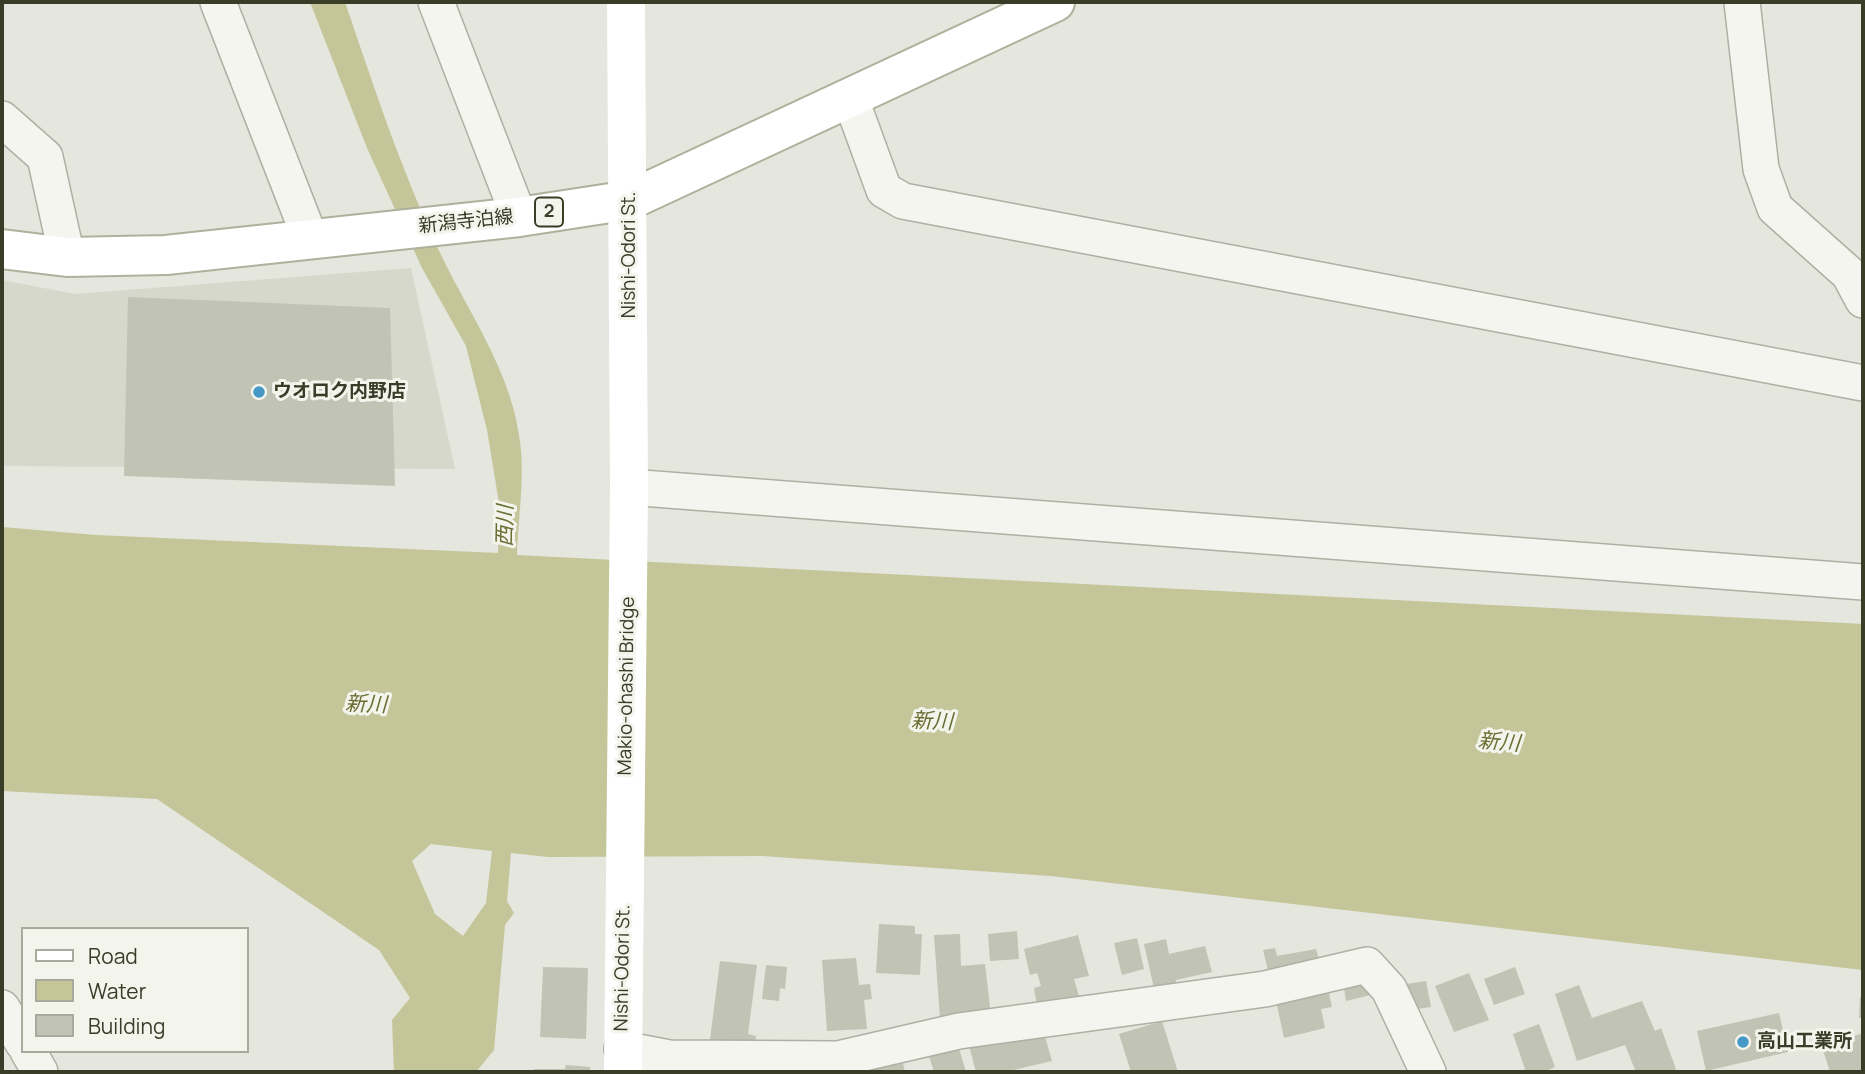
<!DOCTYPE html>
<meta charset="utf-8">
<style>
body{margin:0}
#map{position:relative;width:1865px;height:1074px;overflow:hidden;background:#e5e6dd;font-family:Manrope,sans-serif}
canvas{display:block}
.frame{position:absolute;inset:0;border:4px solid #393c27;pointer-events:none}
.legend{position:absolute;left:21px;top:927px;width:228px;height:126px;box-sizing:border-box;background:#f3f4ec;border:2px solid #a9aa9d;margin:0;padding:9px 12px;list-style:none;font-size:21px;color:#393c27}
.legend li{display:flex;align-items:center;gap:14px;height:35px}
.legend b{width:35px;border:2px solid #a9aa9d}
</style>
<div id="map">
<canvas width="1865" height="1074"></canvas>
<div class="frame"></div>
<ul class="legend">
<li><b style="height:9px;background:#fff"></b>Road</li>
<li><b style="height:19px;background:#c4c599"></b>Water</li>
<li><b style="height:19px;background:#c1c3b4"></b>Building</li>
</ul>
</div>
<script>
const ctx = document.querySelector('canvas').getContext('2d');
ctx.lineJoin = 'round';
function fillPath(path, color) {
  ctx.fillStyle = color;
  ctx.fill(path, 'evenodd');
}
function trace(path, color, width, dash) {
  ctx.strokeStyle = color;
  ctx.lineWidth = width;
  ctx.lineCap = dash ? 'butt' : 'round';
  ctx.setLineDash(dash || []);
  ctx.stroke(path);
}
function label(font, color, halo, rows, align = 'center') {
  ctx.font = font + ' Manrope,"Noto Sans JP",sans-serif';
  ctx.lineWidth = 6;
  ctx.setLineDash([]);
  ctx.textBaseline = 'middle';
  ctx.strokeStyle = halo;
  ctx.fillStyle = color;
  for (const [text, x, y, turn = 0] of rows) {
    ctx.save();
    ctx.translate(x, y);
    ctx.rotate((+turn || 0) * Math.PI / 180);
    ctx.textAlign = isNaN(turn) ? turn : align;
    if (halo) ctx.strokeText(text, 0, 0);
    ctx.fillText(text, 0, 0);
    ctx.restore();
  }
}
fillPath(new Path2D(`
 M 411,268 L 455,469 L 2,466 L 2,280 L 75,294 Z`), '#d5d8cb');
fillPath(new Path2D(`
 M 310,2 L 345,2 C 376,93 406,185 449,271 C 477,325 513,380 520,442 C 525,476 518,520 517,555 L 1863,624 L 1863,970 L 1051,876 L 762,856 L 548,857 L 511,853 L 507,901 L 514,913 L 505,925 L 494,1050 L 476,1072 L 394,1072 L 392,1020 L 410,998 L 379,950 L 157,799 L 2,791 L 2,527 L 96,535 L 498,553 L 499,503 L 487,430 L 466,346 L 422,268 L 367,148 ZM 431,844 L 492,851 L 486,903 L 463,936 L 435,914 L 412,861 Z`), '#c4c599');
fillPath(new Path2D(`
 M 128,297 L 390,308 L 395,486 L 124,476 Z
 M 879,924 L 915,926 L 915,934 L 922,934 L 920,975 L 876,973 Z
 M 1017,931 L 1019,959 L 990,961 L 988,934 Z
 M 960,934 L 961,966 L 985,964 L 991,1016 L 940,1019 L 934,935 Z
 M 1078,935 L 1089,976 L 1074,979 L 1079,996 L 1037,1006 L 1034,988 L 1041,986 L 1037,973 L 1030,975 L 1024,949 Z
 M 1137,938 L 1144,969 L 1122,975 L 1114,943 Z
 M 1166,939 L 1169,954 L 1205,946 L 1212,972 L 1176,980 L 1177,988 L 1155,993 L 1144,944 Z
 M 1275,948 L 1277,956 L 1316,949 L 1320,963 L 1269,974 L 1263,950 Z
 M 856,958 L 859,985 L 870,984 L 872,999 L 864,1000 L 867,1029 L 827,1031 L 822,960 Z
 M 720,961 L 757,965 L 748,1034 L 756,1036 L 754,1052 L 709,1047 Z
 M 766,965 L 787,967 L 785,989 L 780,988 L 779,1001 L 762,999 Z
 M 543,967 L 588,968 L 586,1039 L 540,1037 Z
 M 1515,967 L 1525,994 L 1494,1005 L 1484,979 Z
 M 1469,973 L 1489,1020 L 1454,1032 L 1435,986 Z
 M 1372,981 L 1375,994 L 1346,1001 L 1344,988 Z
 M 1426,981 L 1431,1007 L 1410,1010 L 1406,984 Z
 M 1579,985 L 1592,1018 L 1642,1001 L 1655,1031 L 1661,1028 L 1676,1069 L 1671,1072 L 1636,1072 L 1625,1045 L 1577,1061 L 1555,994 Z
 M 1328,989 L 1332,1007 L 1321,1009 L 1325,1028 L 1284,1038 L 1276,1001 Z
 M 1860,997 L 1863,997 L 1863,1018 L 1859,1018 Z
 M 1779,1013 L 1788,1052 L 1706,1071 L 1697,1031 Z
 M 1162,1021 L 1178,1072 L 1131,1072 L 1119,1034 Z
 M 1539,1024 L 1555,1067 L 1543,1072 L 1526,1072 L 1513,1034 Z
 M 1044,1033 L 1052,1061 L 1005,1072 L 976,1072 L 968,1042 Z
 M 1863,1033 L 1863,1072 L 1830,1072 L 1822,1047 Z
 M 958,1045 L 966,1072 L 934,1072 L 928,1053 Z
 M 902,1059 L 905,1072 L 850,1072 Z
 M 566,1065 L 590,1067 L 590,1072 L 534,1072 L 534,1069 L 565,1069 Z`), '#c1c3b4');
const street = new Path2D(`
 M 218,2 L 310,238
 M 436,2 L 519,217
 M 1742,2 L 1761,169 L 1775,208 L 1849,274 L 1863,300
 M 850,97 L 884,190 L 903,201 L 1863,383
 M 2,119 L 45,157 L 67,257
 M 629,487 L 1863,582
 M 2,1008 L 23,1043
 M 622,1049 L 669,1058 L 838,1059 L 959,1031 L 1265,989 L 1367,965 L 1389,989 L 1428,1072
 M 28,1051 L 40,1072`);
const primary = new Path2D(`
 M 2,249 L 67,257 L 166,255 L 519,217 L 630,200 L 1055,2`);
trace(street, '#aeb0a3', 38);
trace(primary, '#afb19d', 42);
trace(street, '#f4f5ef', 35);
trace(new Path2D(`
 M 623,1072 L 629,487 L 626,2`), '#fff', 38);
trace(primary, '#fff', 38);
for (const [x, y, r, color] of [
 [259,392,7,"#4698c7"],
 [1743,1042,7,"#4698c7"]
]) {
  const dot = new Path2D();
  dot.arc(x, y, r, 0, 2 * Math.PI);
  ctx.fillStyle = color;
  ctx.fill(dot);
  trace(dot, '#f3f4ec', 2.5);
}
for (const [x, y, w] of [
 [549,212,28]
]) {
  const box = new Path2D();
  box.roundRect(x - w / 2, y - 14.5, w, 29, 5);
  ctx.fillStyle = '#f3f4ec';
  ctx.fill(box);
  trace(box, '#393c27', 2);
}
label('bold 18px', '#393c27', null, [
 ["2",549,212]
]);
label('19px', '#393c27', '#f3f4ec', [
 ["新潟寺泊線",466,222,-6],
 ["Nishi-Odori St.",630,255,-90],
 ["Makio-ohashi Bridge",627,686,-89],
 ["Nishi-Odori St.",623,968,-89]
]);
label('bold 19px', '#393c27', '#f3f4ec', [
 ["ウオロク内野店",273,392],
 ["高山工業所",1757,1042]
], 'left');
label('italic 21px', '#6a6e33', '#f3f4ec', [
 ["西川",506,526,-89],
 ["新川",366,705,2],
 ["新川",932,722,2],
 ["新川",1499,743,5]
]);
</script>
